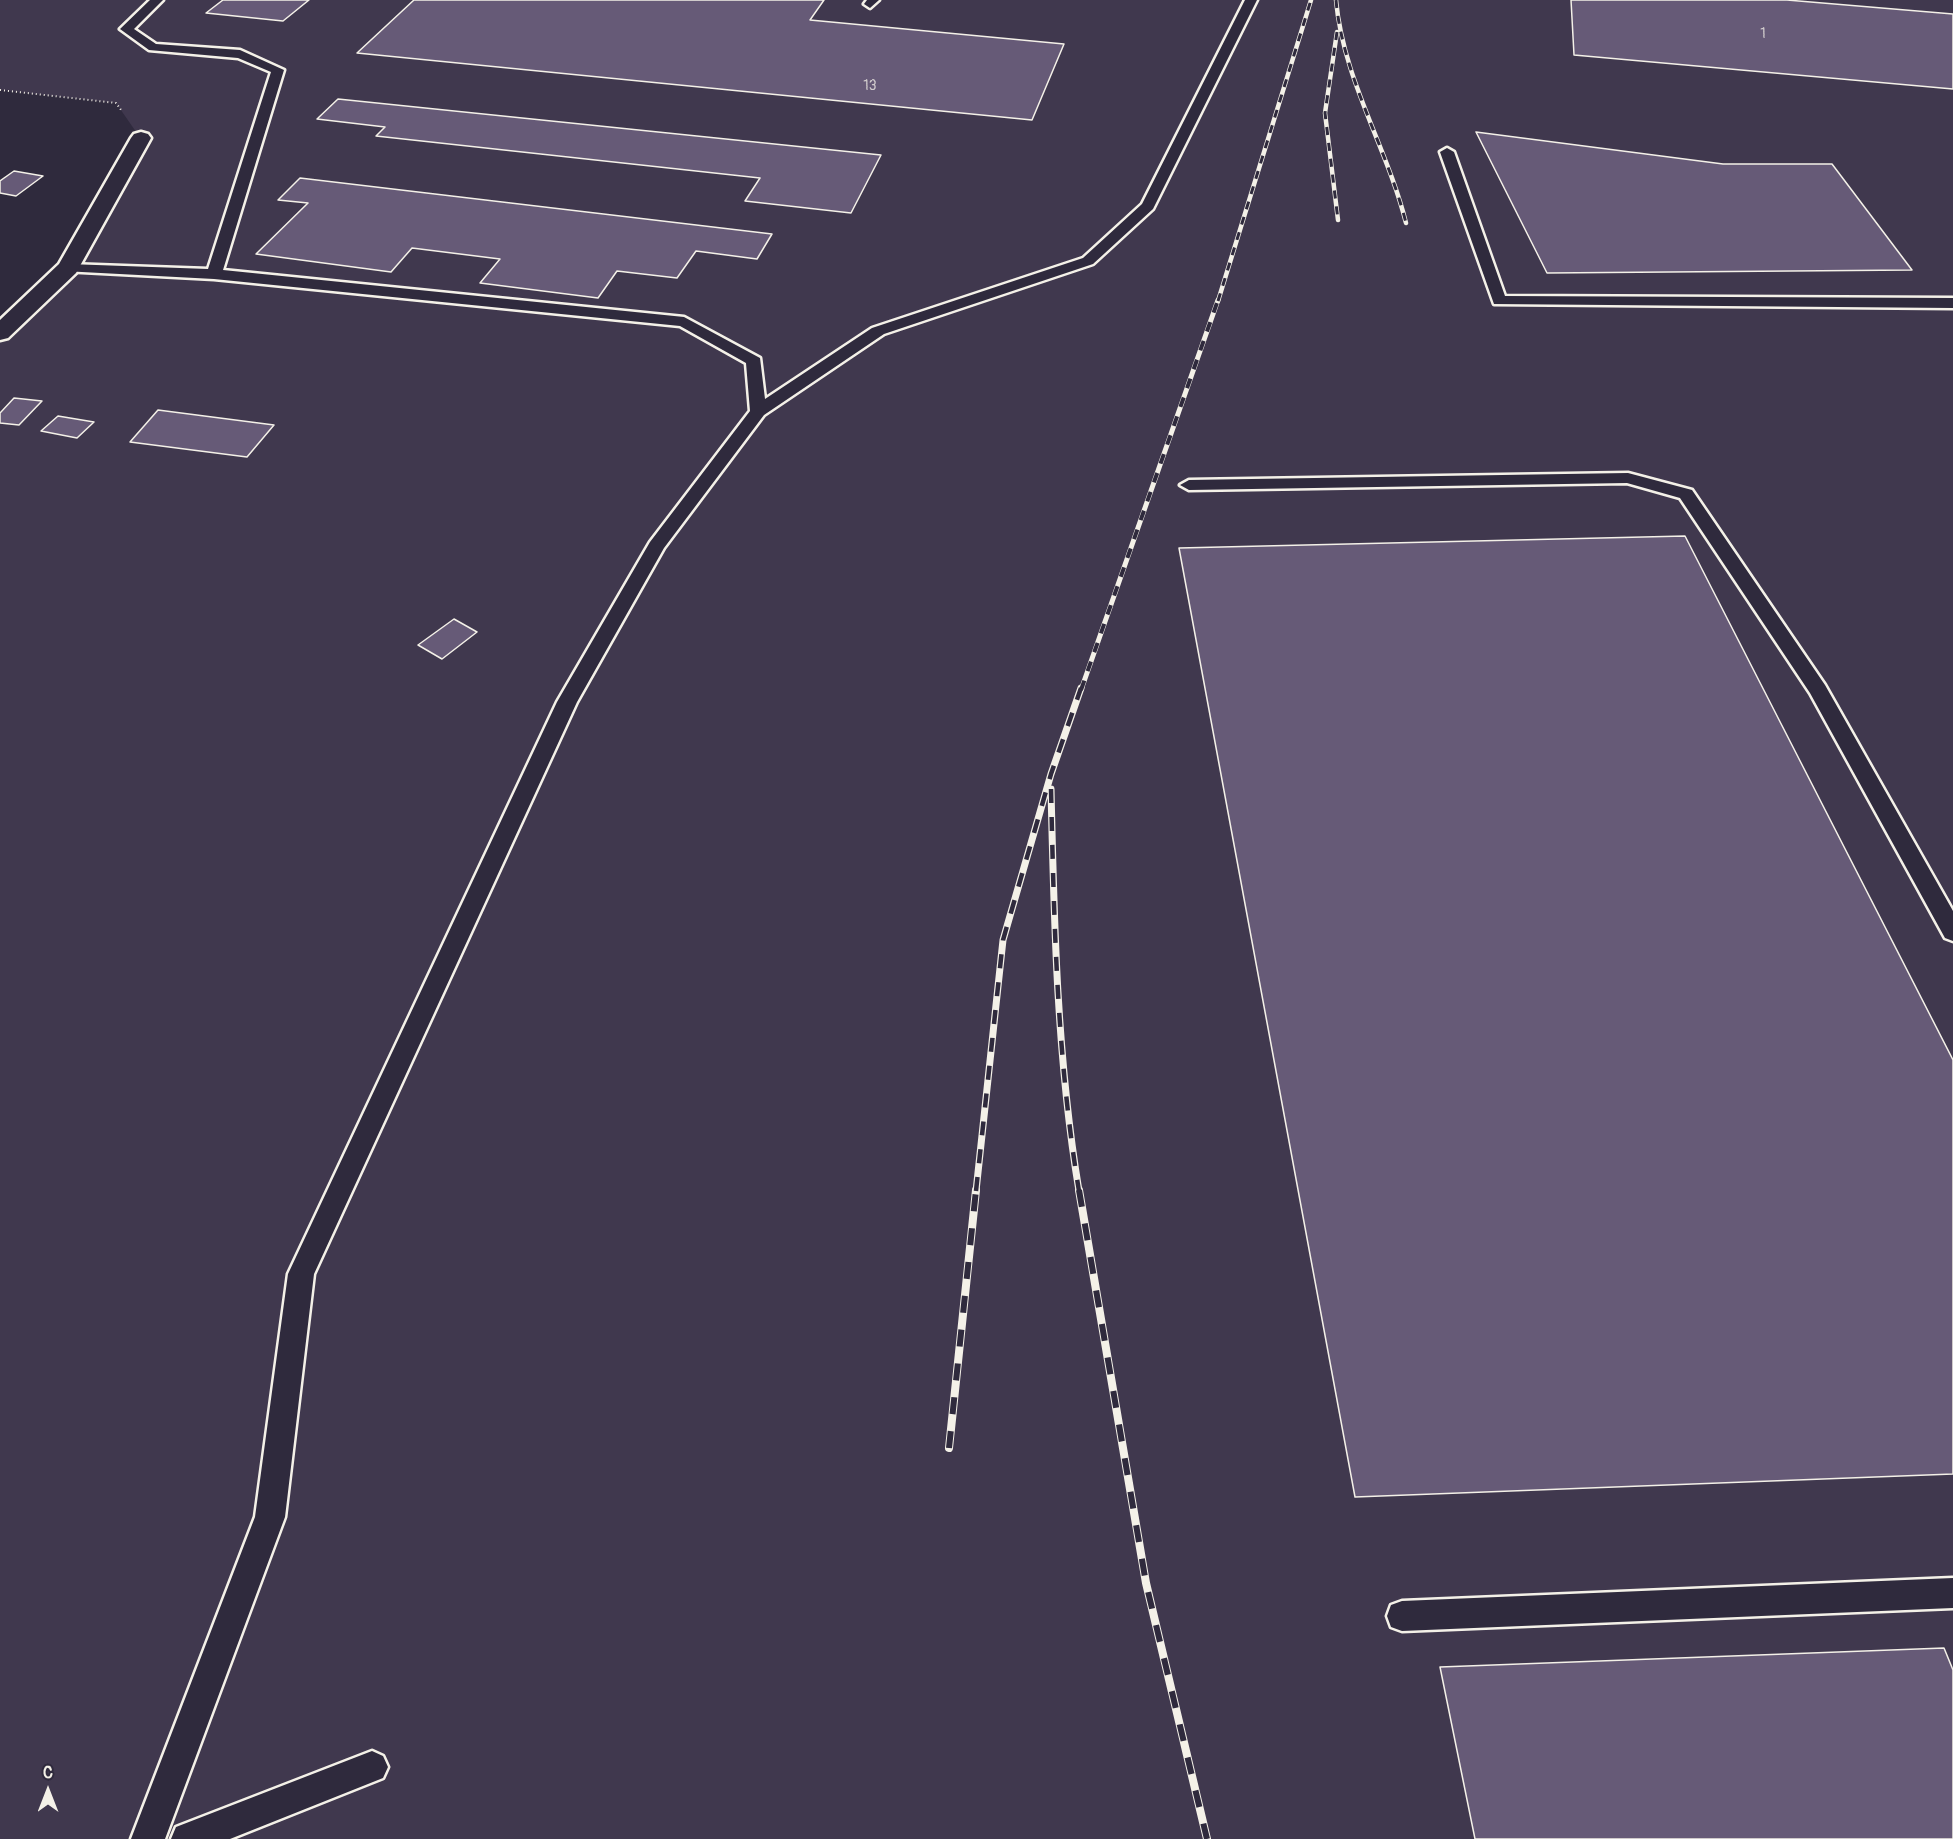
<!DOCTYPE html>
<meta charset="utf-8">
<style>
body{margin:0}
#map{position:relative;width:1953px;height:1839px;overflow:hidden;background:#2f2a3d;font-family:Pangolin,sans-serif}
canvas{display:block}
.north{position:absolute;left:18px;top:1761px;width:60px;height:60px;-webkit-text-stroke:4px #2f2a3d;paint-order:stroke;rotate:0deg;font-size:16px;font-weight:700;line-height:24px;text-align:center;color:#f4f1e8}
.north::after{content:'';display:block;margin:auto;width:21px;height:27px;background:#f4f1e8;clip-path:polygon(50% 0,100% 100%,50% 72%,0 100%)}
</style>
<div id="map">
<canvas width="1953" height="1839"></canvas>
<div class="north">С</div>
</div>
<script>
const ctx = document.querySelector('canvas').getContext('2d');
ctx.lineJoin = 'round';
function fillPath(path, color) {
  ctx.fillStyle = color;
  ctx.fill(path, 'evenodd');
}
function trace(path, color, width, dash) {
  ctx.strokeStyle = color;
  ctx.lineWidth = width;
  ctx.lineCap = dash ? 'butt' : 'round';
  ctx.setLineDash(dash || []);
  ctx.stroke(path);
}
function label(font, color, halo, rows, align = 'center') {
  ctx.font = font + ' Pangolin,sans-serif';
  ctx.lineWidth = 4.5;
  ctx.setLineDash([]);
  ctx.textBaseline = 'middle';
  ctx.strokeStyle = halo;
  ctx.fillStyle = color;
  for (const [text, x, y, turn = 0] of rows) {
    ctx.save();
    ctx.translate(x, y);
    ctx.rotate((+turn || 0) * Math.PI / 180);
    ctx.textAlign = isNaN(turn) ? turn : align;
    if (halo) ctx.strokeText(text, 0, 0);
    ctx.fillText(text, 0, 0);
    ctx.restore();
  }
}
fillPath(new Path2D(`
 M 0,0 L 1953,0 L 1953,1839 L 0,1839 L 0,333 L 68,268 L 141,139 L 116,103 L 0,90 Z`), '#40384e');
const building = new Path2D(`
 M 223,0 L 309,0 L 283,21 L 206,13 Z
 M 414,0 L 824,0 L 810,20 L 1064,44 L 1032,120 L 357,53 Z
 M 1571,0 L 1787,0 L 1953,14 L 1953,89 L 1574,55 Z
 M 338,99 L 881,155 L 851,213 L 745,201 L 760,178 L 376,136 L 385,127 L 317,119 Z
 M 1476,132 L 1723,164 L 1832,164 L 1912,270 L 1547,273 Z
 M 14,171 L 43,176 L 16,196 L 0,193 L 0,181 Z
 M 300,178 L 772,234 L 757,259 L 696,251 L 677,278 L 617,271 L 598,298 L 480,283 L 500,259 L 412,248 L 391,272 L 256,254 L 308,203 L 278,200 Z
 M 14,398 L 42,401 L 19,425 L 0,423 L 0,413 Z
 M 158,410 L 274,425 L 247,457 L 130,442 Z
 M 58,416 L 94,422 L 77,438 L 41,431 Z
 M 1685,536 L 1953,1060 L 1953,1474 L 1355,1497 L 1179,548 Z
 M 454,619 L 477,632 L 442,659 L 418,645 Z
 M 1944,1648 L 1953,1670 L 1953,1839 L 1475,1839 L 1440,1667 Z`);
fillPath(building, '#665a77');
trace(building, '#f4f1e8', 1.5);
const service = new Path2D(`
 M 150,0 L 163,0 L 134,29 L 156,44 L 240,50 L 284,70 L 223,270 L 684,317 L 760,358 L 765,399 L 872,328 L 1083,258 L 1142,204 L 1245,0 L 1257,0 L 1153,209 L 1093,264 L 884,334 L 764,415 L 664,548 L 577,702 L 314,1274 L 285,1517 L 165,1839 L 131,1839 L 255,1517 L 288,1274 L 557,702 L 650,542 L 750,411 L 746,363 L 680,326 L 214,279 L 63,271 L 61,268 L 68,264 L 208,269 L 271,72 L 238,58 L 149,50 L 120,29 Z
 M 867,0 L 879,0 L 870,8 L 864,4 Z
 M 1447,148 L 1454,152 L 1505,296 L 1953,298 L 1953,308 L 1494,304 L 1440,152 Z
 M 1628,473 L 1692,490 L 1825,685 L 1953,911 L 1953,941 L 1945,938 L 1810,693 L 1680,498 L 1627,483 L 1189,490 L 1180,485 L 1189,480 Z
 M 1953,1578 L 1953,1608 L 1402,1631 L 1391,1627 L 1387,1616 L 1391,1605 L 1402,1601 Z
 M 372,1751 L 383,1756 L 388,1767 L 383,1778 L 230,1839 L 171,1839 L 176,1827 Z`);
const minor = new Path2D(`
 M 141,132 L 148,134 L 151,138 L 76,273 L 8,338 L 0,340 L 0,320 L 59,264 L 131,138 L 134,134 Z`);
trace(service, '#f4f1e8', 5);
trace(minor, '#f4f1e8', 5);
trace(new Path2D(`
 M 0,90 L 116,103 L 121,110`), '#f4f1e8', 2, [1, 3]);
fillPath(service, '#2f2a3d');
fillPath(minor, '#2f2a3d');
const railFar3 = new Path2D(`
 M 1336,0 C 1343,79 1387,147 1406,223
 M 1337,32 L 1325,113 L 1338,220
 M 1218,301 L 1311,0`);
const railFar2 = new Path2D(`
 M 1081,690 L 1218,300`);
const railFar1 = new Path2D(`
 M 1051,789 C 1054,923 1057,1059 1079,1191
 M 976,1191 L 1003,940 L 1051,774 L 1081,688`);
const rail = new Path2D(`
 M 1079,1190 L 1146,1583 L 1207,1839
 M 949,1448 L 976,1190`);
trace(railFar3, '#f4f1e8', 4.5);
trace(railFar2, '#f4f1e8', 5);
trace(railFar1, '#f4f1e8', 7);
trace(rail, '#f4f1e8', 8);
trace(railFar3, '#2f2a3d', 3, [8]);
trace(railFar2, '#2f2a3d', 4, [10]);
trace(railFar1, '#2f2a3d', 4.5, [14]);
trace(rail, '#2f2a3d', 6, [17]);
label('14px', '#d0cbcc', null, [
 ["1",1763,34],
 ["13",870,86]
]);
</script>
